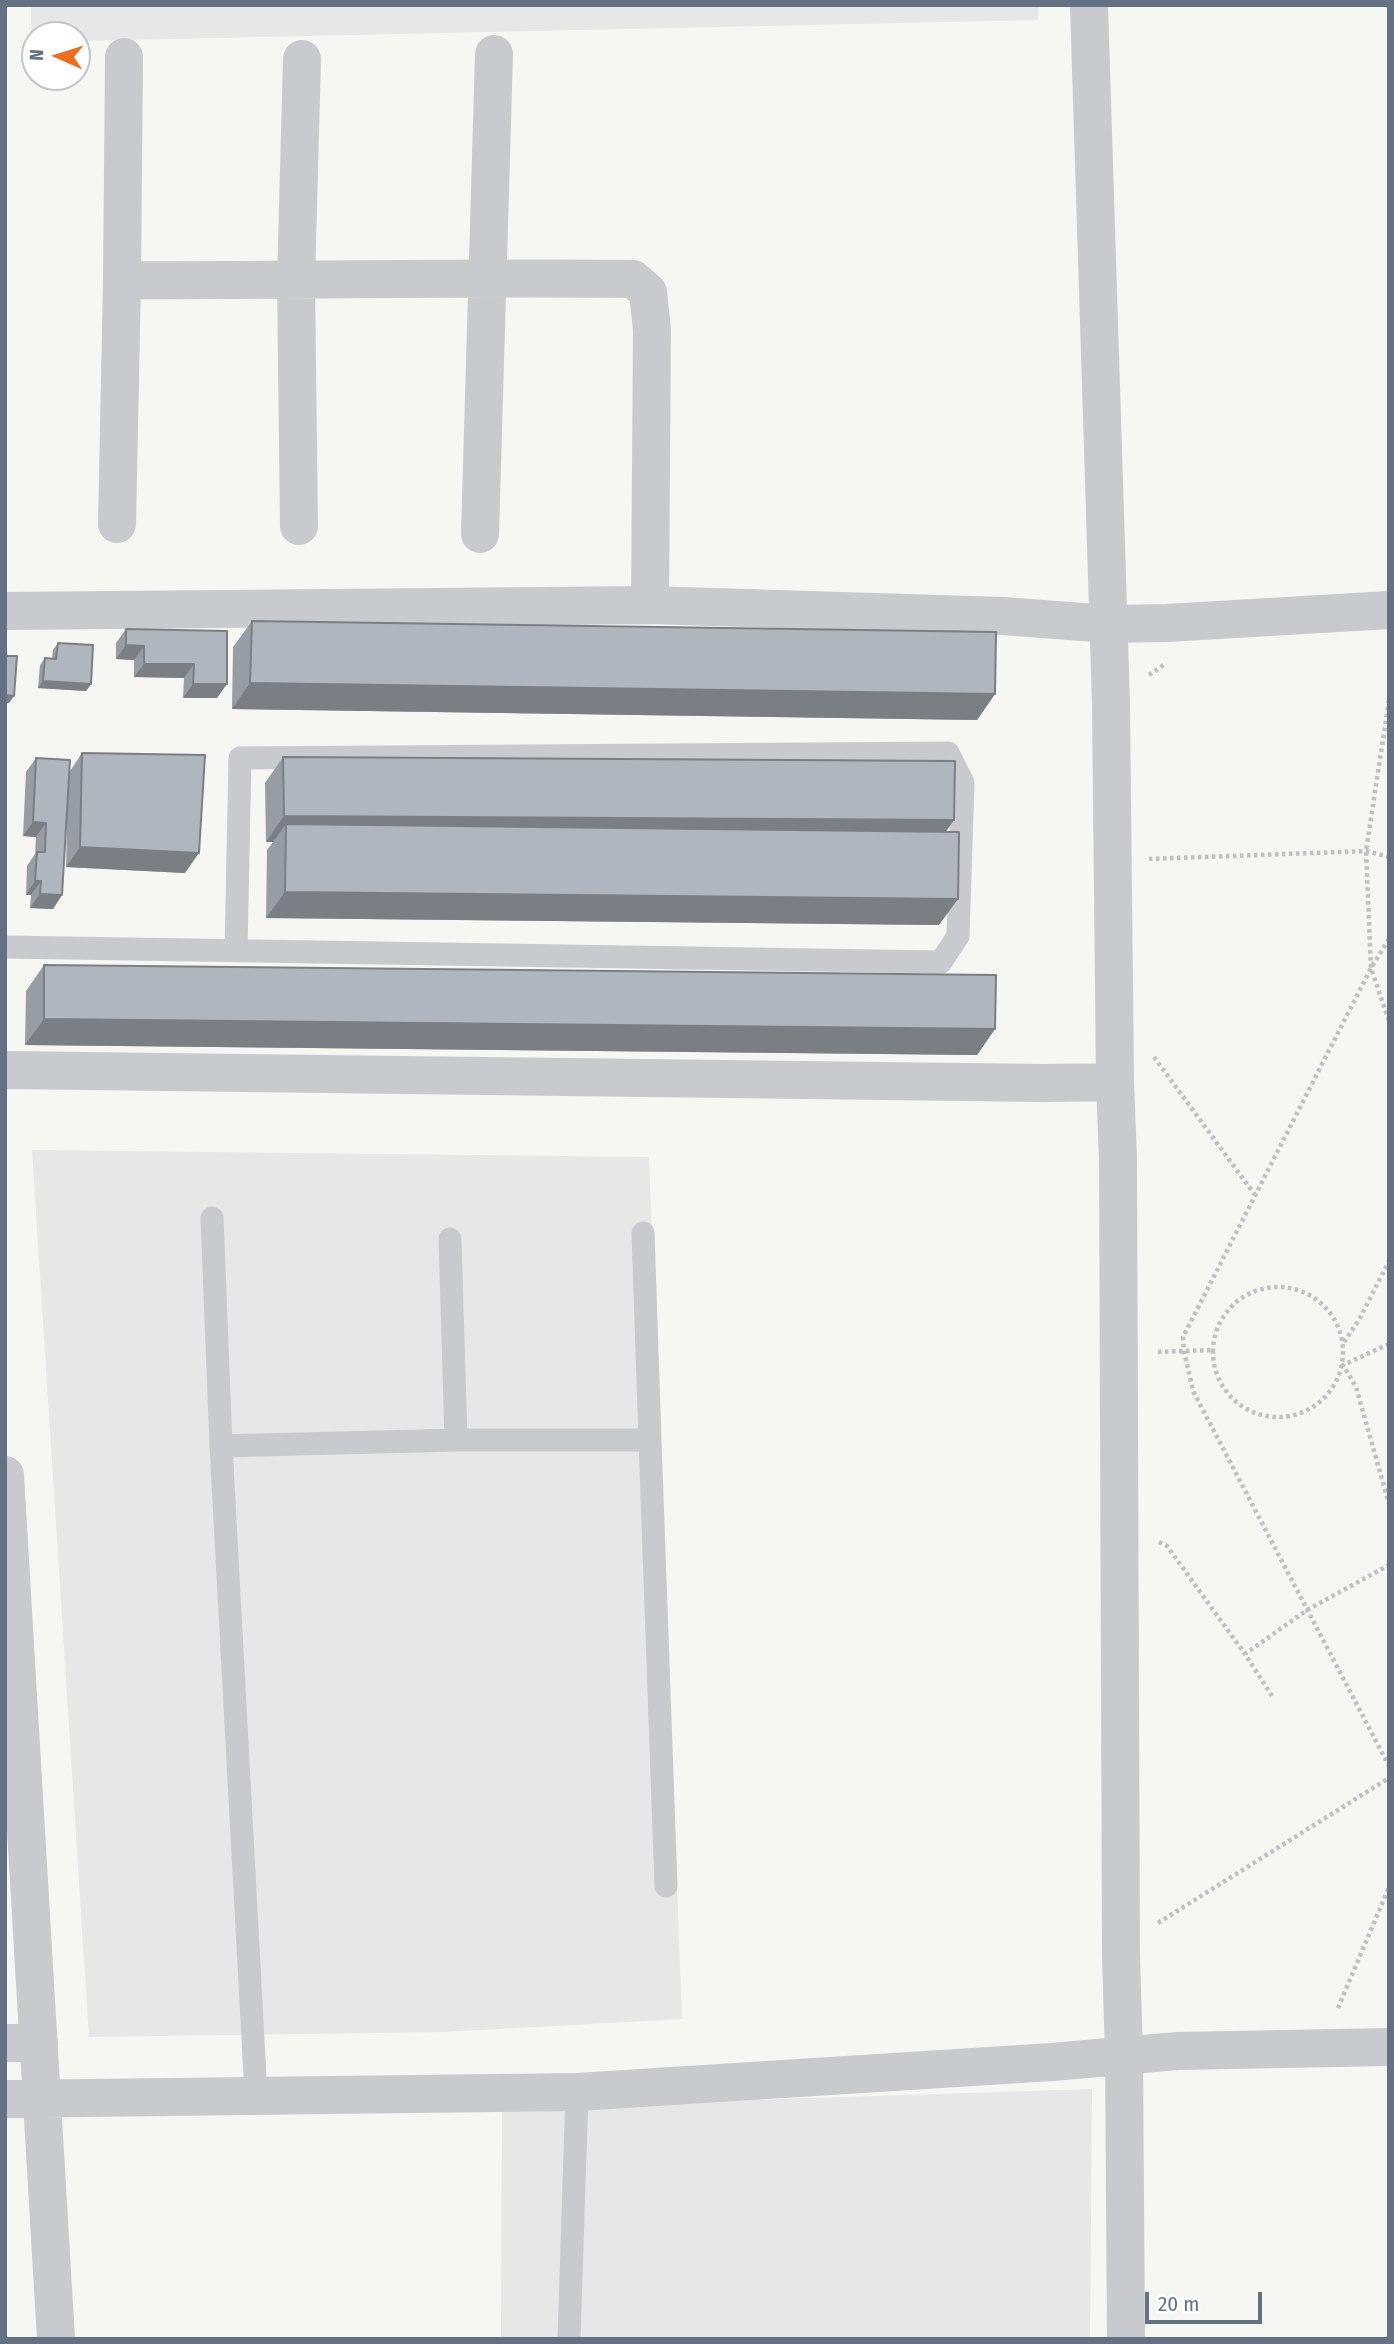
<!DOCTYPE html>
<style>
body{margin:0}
#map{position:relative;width:1394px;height:2344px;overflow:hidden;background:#f6f6f2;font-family:"Fira Sans Condensed",sans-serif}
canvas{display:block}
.frame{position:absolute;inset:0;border:7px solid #637185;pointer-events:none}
.north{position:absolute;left:21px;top:21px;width:70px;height:70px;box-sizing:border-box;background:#fff;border:2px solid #c1c6ce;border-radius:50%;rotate:273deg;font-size:19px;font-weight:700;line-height:28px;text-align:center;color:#637185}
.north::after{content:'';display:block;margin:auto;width:24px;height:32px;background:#ec6f1d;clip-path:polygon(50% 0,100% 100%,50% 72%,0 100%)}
.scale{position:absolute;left:1145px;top:2292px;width:117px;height:32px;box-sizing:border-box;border:4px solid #637185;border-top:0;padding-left:9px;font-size:21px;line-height:24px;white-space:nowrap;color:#637185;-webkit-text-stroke:5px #fff;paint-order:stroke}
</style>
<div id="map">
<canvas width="1394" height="2344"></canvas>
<div class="frame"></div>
<div class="north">N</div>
<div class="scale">20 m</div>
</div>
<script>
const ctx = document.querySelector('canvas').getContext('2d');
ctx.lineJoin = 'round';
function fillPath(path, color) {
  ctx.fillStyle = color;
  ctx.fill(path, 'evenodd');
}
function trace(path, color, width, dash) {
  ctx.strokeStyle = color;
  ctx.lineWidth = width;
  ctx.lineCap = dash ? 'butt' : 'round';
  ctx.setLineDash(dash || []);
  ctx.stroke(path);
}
fillPath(new Path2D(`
 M 31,5 L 1039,5 L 1038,20 L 77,41 L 77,35 L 35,35 L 35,42 L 31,42 Z
 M 32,1150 L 649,1157 L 682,2019 L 443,2032 L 89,2037 Z
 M 1092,2089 L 1090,2339 L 501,2339 L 502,2108 Z`), '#e6e7e6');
trace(new Path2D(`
 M 1149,675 L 1165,664
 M 1389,700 L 1366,851 L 1371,968 L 1389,1021
 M 1149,859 L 1366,851 L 1389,857
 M 1389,939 L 1371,968 L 1183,1337 L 1184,1351 L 1193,1391 L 1389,1766
 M 1154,1057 L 1255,1195
 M1213 1352a65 65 0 1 1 130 0a65 65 0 1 1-130 0Z
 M 1344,1342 L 1359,1320 L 1389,1261
 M 1389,1344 L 1343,1365 L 1356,1387 L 1389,1504
 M 1158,1352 L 1213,1350
 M 1159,1542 L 1167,1546 L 1245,1654
 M 1272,1696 L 1245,1654 L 1307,1610 L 1389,1565
 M 1158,1923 L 1389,1778
 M 1338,2008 L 1389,1887`), '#bfc0c3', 4.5, [3.5, 3.5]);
trace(new Path2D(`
 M 5,947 L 941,962 L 958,936 L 963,783 L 948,753 L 240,758 L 236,950
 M 212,1218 L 221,1446 L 256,2095
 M 450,1239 L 456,1440
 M 650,1440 L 666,1886
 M 221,1446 L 456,1440 L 650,1440 L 643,1233
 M 569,2339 L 577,2092`), '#c8cace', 23);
trace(new Path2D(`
 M 1089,5 L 1111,704 L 1115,1082 L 1118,1159 L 1121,1956 L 1124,2055 L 1126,2339
 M 122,280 L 124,57
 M 117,524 L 122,280 C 292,281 463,277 633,279 L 648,292 L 652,330 L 650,605
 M 299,526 L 296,281 L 302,59
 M 480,534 L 494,54
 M 5,611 L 650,605 L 1003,616 L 1109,624 L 1167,623 L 1389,610
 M 5,1070 L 1044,1083 L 1115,1082
 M 5,1475 L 56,2339
 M 5,2043 L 39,2043
 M 5,2099 L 577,2092 L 1052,2062 L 1178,2051 L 1389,2047`), '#c8cace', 38);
fillPath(new Path2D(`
 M 252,621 L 995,694 L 977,720 L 232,709 L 233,647 Z
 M 126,629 L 227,631 L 217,698 L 183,698 L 184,678 L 134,677 L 134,660 L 116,659 L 116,643 Z
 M 58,643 L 91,684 L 86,691 L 38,688 L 40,665 L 45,658 L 52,659 L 53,650 Z
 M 82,753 L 185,873 L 66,867 L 67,821 L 62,895 L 53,909 L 30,908 L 31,895 L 26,895 L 27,866 L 35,854 L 36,837 L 23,836 L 26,772 L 36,758 L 70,771 Z
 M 283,757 L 954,820 L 946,831 L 939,925 L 266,918 L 267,850 L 273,842 L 266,842 L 265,783 Z
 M 44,965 L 995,1029 L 977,1055 L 25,1045 L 26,991 Z`), '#979da3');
fillPath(new Path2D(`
 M 126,645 L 144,646 L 134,660 L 116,659 Z
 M 144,664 L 194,664 L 184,678 L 134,677 Z
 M 43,681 L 91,684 L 86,691 L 38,688 Z
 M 250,683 L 995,694 L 977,720 L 232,709 Z
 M 193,684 L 227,684 L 217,698 L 183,698 Z
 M 5,695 L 14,696 L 9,703 L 5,703 Z
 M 284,816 L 954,820 L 936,846 L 286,824 L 273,842 L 266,842 Z
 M 33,822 L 46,823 L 36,837 L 23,836 Z
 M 80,847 L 199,853 L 185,873 L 66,867 Z
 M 35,881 L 41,881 L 31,895 L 26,895 Z
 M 285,892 L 958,899 L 939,925 L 266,918 Z
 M 40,894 L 62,895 L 53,909 L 30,908 Z
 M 44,1019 L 995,1029 L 977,1055 L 25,1045 Z`), '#7b7f84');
const building = new Path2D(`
 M 252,621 L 996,632 L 995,694 L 250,683 Z
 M 126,629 L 227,631 L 227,684 L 193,684 L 194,664 L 144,664 L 144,646 L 126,645 Z
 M 58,643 L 93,645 L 91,684 L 43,681 L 45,658 L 56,659 Z
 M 5,656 L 17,656 L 14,696 L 5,695 Z
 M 82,753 L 205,755 L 199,853 L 80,847 Z
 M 283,757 L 955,761 L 954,820 L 284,816 Z
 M 36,758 L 70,760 L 62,895 L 40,894 L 41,881 L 35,881 L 37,852 L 45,852 L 46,823 L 33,822 Z
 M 286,824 L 959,832 L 958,899 L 285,892 Z
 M 44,965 L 996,975 L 995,1029 L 44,1019 Z`);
fillPath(building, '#b0b6bd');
trace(building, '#7b7f84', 2);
</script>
